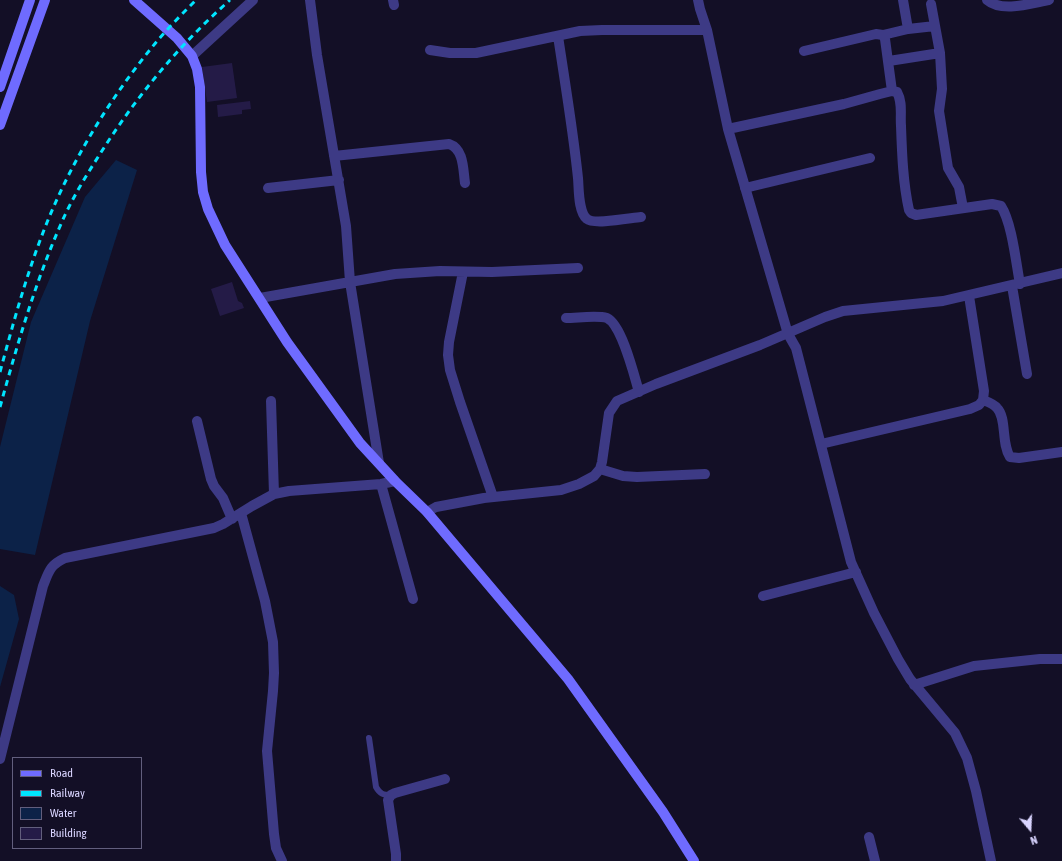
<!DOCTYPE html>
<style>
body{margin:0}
#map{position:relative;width:1062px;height:861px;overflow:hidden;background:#130f26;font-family:"Asap Condensed",sans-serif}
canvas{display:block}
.legend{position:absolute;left:12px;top:757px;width:130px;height:92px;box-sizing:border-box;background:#130f26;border:1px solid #625e7d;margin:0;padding:5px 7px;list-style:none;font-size:12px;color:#d9d4ff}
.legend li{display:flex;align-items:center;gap:8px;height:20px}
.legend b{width:20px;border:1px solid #625e7d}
.north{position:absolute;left:1010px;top:809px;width:40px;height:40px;-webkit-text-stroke:3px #130f26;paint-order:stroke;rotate:161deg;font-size:11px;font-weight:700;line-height:16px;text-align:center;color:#d9d4ff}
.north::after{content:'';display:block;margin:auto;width:14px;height:18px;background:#d9d4ff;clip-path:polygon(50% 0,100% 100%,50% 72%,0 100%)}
</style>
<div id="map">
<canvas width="1062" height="861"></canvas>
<ul class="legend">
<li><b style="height:5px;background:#6f6bff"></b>Road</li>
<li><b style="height:5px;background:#00e5ff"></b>Railway</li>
<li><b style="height:11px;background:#0c2248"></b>Water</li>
<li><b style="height:11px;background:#241b47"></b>Building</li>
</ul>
<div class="north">N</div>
</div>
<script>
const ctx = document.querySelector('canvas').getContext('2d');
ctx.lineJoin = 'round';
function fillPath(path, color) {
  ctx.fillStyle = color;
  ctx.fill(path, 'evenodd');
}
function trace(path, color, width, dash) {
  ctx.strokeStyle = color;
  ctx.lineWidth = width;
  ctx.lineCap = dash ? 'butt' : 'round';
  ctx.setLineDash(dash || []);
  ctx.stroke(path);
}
fillPath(new Path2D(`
 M 116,160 L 137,170 L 90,321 L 35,555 L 0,549 L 0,447 L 31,322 L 85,197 Z
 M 0,586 L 14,595 L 19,619 L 0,687 Z`), '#0c2248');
fillPath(new Path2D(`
 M 232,63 L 237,98 L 207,102 L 202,67 Z
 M 250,101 L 251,109 L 242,110 L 242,114 L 218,117 L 217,105 Z
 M 232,282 L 238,301 L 242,303 L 244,308 L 220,316 L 211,289 Z`), '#241b47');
trace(new Path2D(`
 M 369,738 L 376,787 C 380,794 383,795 391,795`), '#3d3a85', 6);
trace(new Path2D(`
 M 310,0 L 317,55 L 346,226 L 350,282 L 379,463
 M 393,0 L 394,5
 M 698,0 L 700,9 L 707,30 L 728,129 L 788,334 L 796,348 L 851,562 L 874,613 L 898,659 L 910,679 L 955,733 L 967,758 L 976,791 L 991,861
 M 903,0 L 908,29
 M 987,0 C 1002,13 1032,3 1049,0
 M 931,4 L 940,53 L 942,89 L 939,111 L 948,168 L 959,187 L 963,208
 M 883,35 L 908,29 L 935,26
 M 558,36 C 565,83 573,130 578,178 C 579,189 578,212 587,219 C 594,225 630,218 641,217
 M 430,50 L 450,53 L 476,53 L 580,31 L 602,30 L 707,30
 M 804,51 L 876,34 L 883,35 L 885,39 L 892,91
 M 192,56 L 253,0
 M 889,61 L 940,53
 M 728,129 L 844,104 L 880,94 L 892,91 L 897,92 C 903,103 900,114 901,126 C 902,154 903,183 909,210 L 911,213 L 916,215 L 992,204 L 1001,206 C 1012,223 1016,263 1020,284
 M 334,156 L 449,144 C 464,149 463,169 465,183
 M 268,188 L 339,180
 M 745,188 L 870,158
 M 463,272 L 449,342 L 448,355 L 450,370 L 460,402 L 493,497
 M 1012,286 L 1027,374
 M 260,298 L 395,274 L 440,271 L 492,272 L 578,268
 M 566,318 C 577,318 597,315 607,318 C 622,325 634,375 639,392
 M 983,400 C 988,402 994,404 997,408 C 1007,418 1001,443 1010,457 L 1019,458 L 1062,452
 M 271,401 L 274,494
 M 197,421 L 211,479 L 214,486 L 223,498 L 232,519
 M 821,444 L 970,409 L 979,405 L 983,400 L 984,391 L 969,296
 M 600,469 L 623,476 L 637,477 L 705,474
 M 381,484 L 413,599
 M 427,512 L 436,507 L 484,498 L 561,490 L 579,484 L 594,476 L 600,469 L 602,462 L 609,413 L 617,401 L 656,384 L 760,345 L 825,317 L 843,311 L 943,301 L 1062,273
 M 241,513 L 265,601 L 273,642 L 274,673 L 273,691 L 267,751 L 274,834 L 276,848 L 282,861
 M 763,596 L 856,572
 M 914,685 L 974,666 L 1040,659 L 1062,659
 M 0,759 L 43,586 C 49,571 50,565 65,558 L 214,528 L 223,524 L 252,506 L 274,494 L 289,491 L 381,484 L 395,481
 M 869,837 L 875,861
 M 396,861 L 396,854 L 388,800 L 391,795 L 395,793 L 445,779`), '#3d3a85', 10);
trace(new Path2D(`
 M 134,0 L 177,38 L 192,56 L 197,69 L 200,87 L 201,172 L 203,192 L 208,209 L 225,245 L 287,342 L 360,443 L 395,481 L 427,512 L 568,679 L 663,812 L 694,861
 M 0,87 L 30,0
 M 0,125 L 45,0`), '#6f6bff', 10);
trace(new Path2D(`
 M 0,372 C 13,324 26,276 44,230 C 71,161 111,96 158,40 C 170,26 183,13 196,0
 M 0,407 C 18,342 37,276 65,215 C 75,194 87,174 100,154 C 136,97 179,45 230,0`), '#00e5ff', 3, [6, 5]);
</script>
